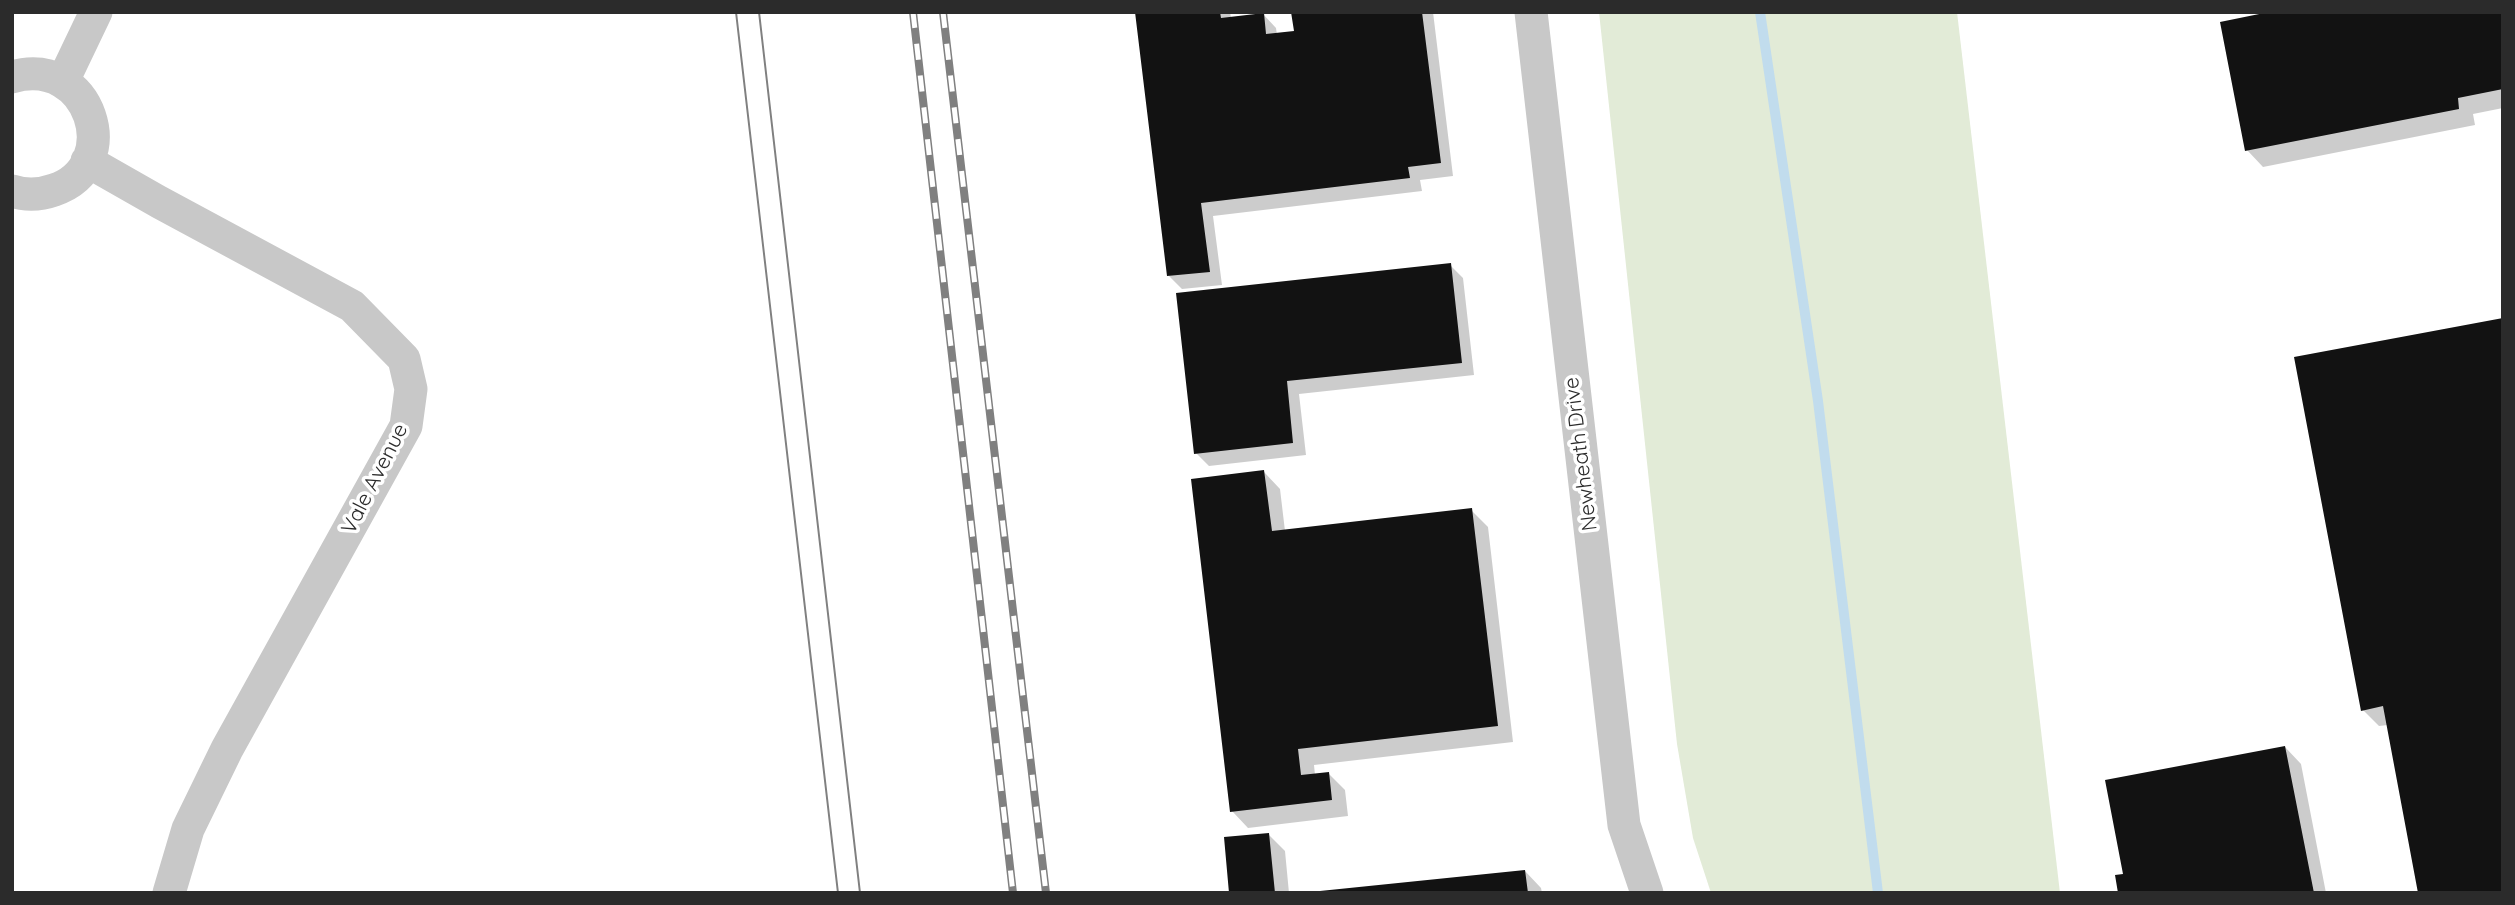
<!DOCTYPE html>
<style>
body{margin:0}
#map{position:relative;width:2515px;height:905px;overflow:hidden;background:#fff;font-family:Quicksand,sans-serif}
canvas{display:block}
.frame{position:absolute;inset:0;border:14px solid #2b2b2b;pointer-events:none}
</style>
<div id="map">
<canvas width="2515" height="905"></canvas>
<div class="frame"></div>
</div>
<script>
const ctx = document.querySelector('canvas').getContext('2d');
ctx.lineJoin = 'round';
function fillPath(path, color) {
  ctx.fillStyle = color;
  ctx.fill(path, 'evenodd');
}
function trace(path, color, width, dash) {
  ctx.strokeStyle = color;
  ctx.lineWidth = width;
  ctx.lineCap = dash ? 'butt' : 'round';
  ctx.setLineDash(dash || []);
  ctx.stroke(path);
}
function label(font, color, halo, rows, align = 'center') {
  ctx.font = font + ' Quicksand,sans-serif';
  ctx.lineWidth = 7;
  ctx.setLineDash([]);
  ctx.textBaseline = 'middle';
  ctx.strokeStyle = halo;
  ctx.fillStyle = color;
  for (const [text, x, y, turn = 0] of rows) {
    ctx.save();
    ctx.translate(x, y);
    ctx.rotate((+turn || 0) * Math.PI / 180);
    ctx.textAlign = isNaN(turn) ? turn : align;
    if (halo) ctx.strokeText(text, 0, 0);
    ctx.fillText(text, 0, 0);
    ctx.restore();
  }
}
fillPath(new Path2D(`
 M 1599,12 L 1957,12 L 2060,893 L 1711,893 L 1693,838 L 1677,744 Z`), '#e2ebd7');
fillPath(new Path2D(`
 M 1137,12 L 1230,12 L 1231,18 L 1263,14 L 1276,28 L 1277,35 L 1296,33 L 1293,12 L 1433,12 L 1453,176 L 1420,180 L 1422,191 L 1213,216 L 1222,285 L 1182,289 L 1169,276 Z
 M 2503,12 L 2503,108 L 2473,114 L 2475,125 L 2263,167 L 2247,150 Z
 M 1450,265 L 1463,278 L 1474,375 L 1299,394 L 1306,455 L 1209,466 L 1196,453 L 1178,295 Z
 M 2503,320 L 2388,725 L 2379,726 L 2363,710 Z
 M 1264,472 L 1280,489 L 1285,531 L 1471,510 L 1488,527 L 1513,742 L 1314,765 L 1315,775 L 1329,774 L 1345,790 L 1348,816 L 1248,828 L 1232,811 Z
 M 2285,747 L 2301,764 L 2326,893 L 2120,893 L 2125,875 Z
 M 1269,835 L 1285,851 L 1289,893 L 1231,893 Z
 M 1525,871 L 1541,888 L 1542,893 L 1320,893 Z`), '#0003');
trace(new Path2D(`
 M 1760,12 L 1818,401 L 1878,893`), '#c1dced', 10);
fillPath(new Path2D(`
 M 1135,12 L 1220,12 L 1221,18 L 1264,13 L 1266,34 L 1294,31 L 1291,12 L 1422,12 L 1441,163 L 1408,167 L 1410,178 L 1201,203 L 1210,272 L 1167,276 Z
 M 2269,12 L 2503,12 L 2503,89 L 2458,98 L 2459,109 L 2245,151 L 2220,22 Z
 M 1451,263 L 1462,363 L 1287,381 L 1293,443 L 1194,454 L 1176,293 Z
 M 2503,318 L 2503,893 L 2418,893 L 2383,706 L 2361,711 L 2294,357 Z
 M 1264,470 L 1272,531 L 1472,508 L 1498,726 L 1298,749 L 1301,775 L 1329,772 L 1332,800 L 1230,812 L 1191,479 Z
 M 2285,746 L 2314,893 L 2118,893 L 2115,875 L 2123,874 L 2105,780 Z
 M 1269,833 L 1275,893 L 1229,893 L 1224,837 Z
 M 1525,870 L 1528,893 L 1320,893 L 1320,891 Z`), '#121212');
trace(new Path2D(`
 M 1531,12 L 1624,825 L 1647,893
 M 12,77 C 91,54 126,166 54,190 C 40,195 27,196 12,191
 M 63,81 L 96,12
 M 87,161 L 159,202 L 352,306 L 404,359 L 411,389 L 406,426 L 227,749 L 188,829 L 169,893`), '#c8c8c8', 33);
trace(new Path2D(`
 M 736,12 L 838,893
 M 759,12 L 860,893`), '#808080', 2);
const rail = new Path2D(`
 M 913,12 L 1013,893
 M 943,12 L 1046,893`);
trace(rail, '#808080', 8);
trace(rail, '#fff', 5, [16]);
label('21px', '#2b2b2b', '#fff', [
 ["Newheath Drive",1581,454,-97],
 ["Vale Avenue",375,479,-63]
]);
</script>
